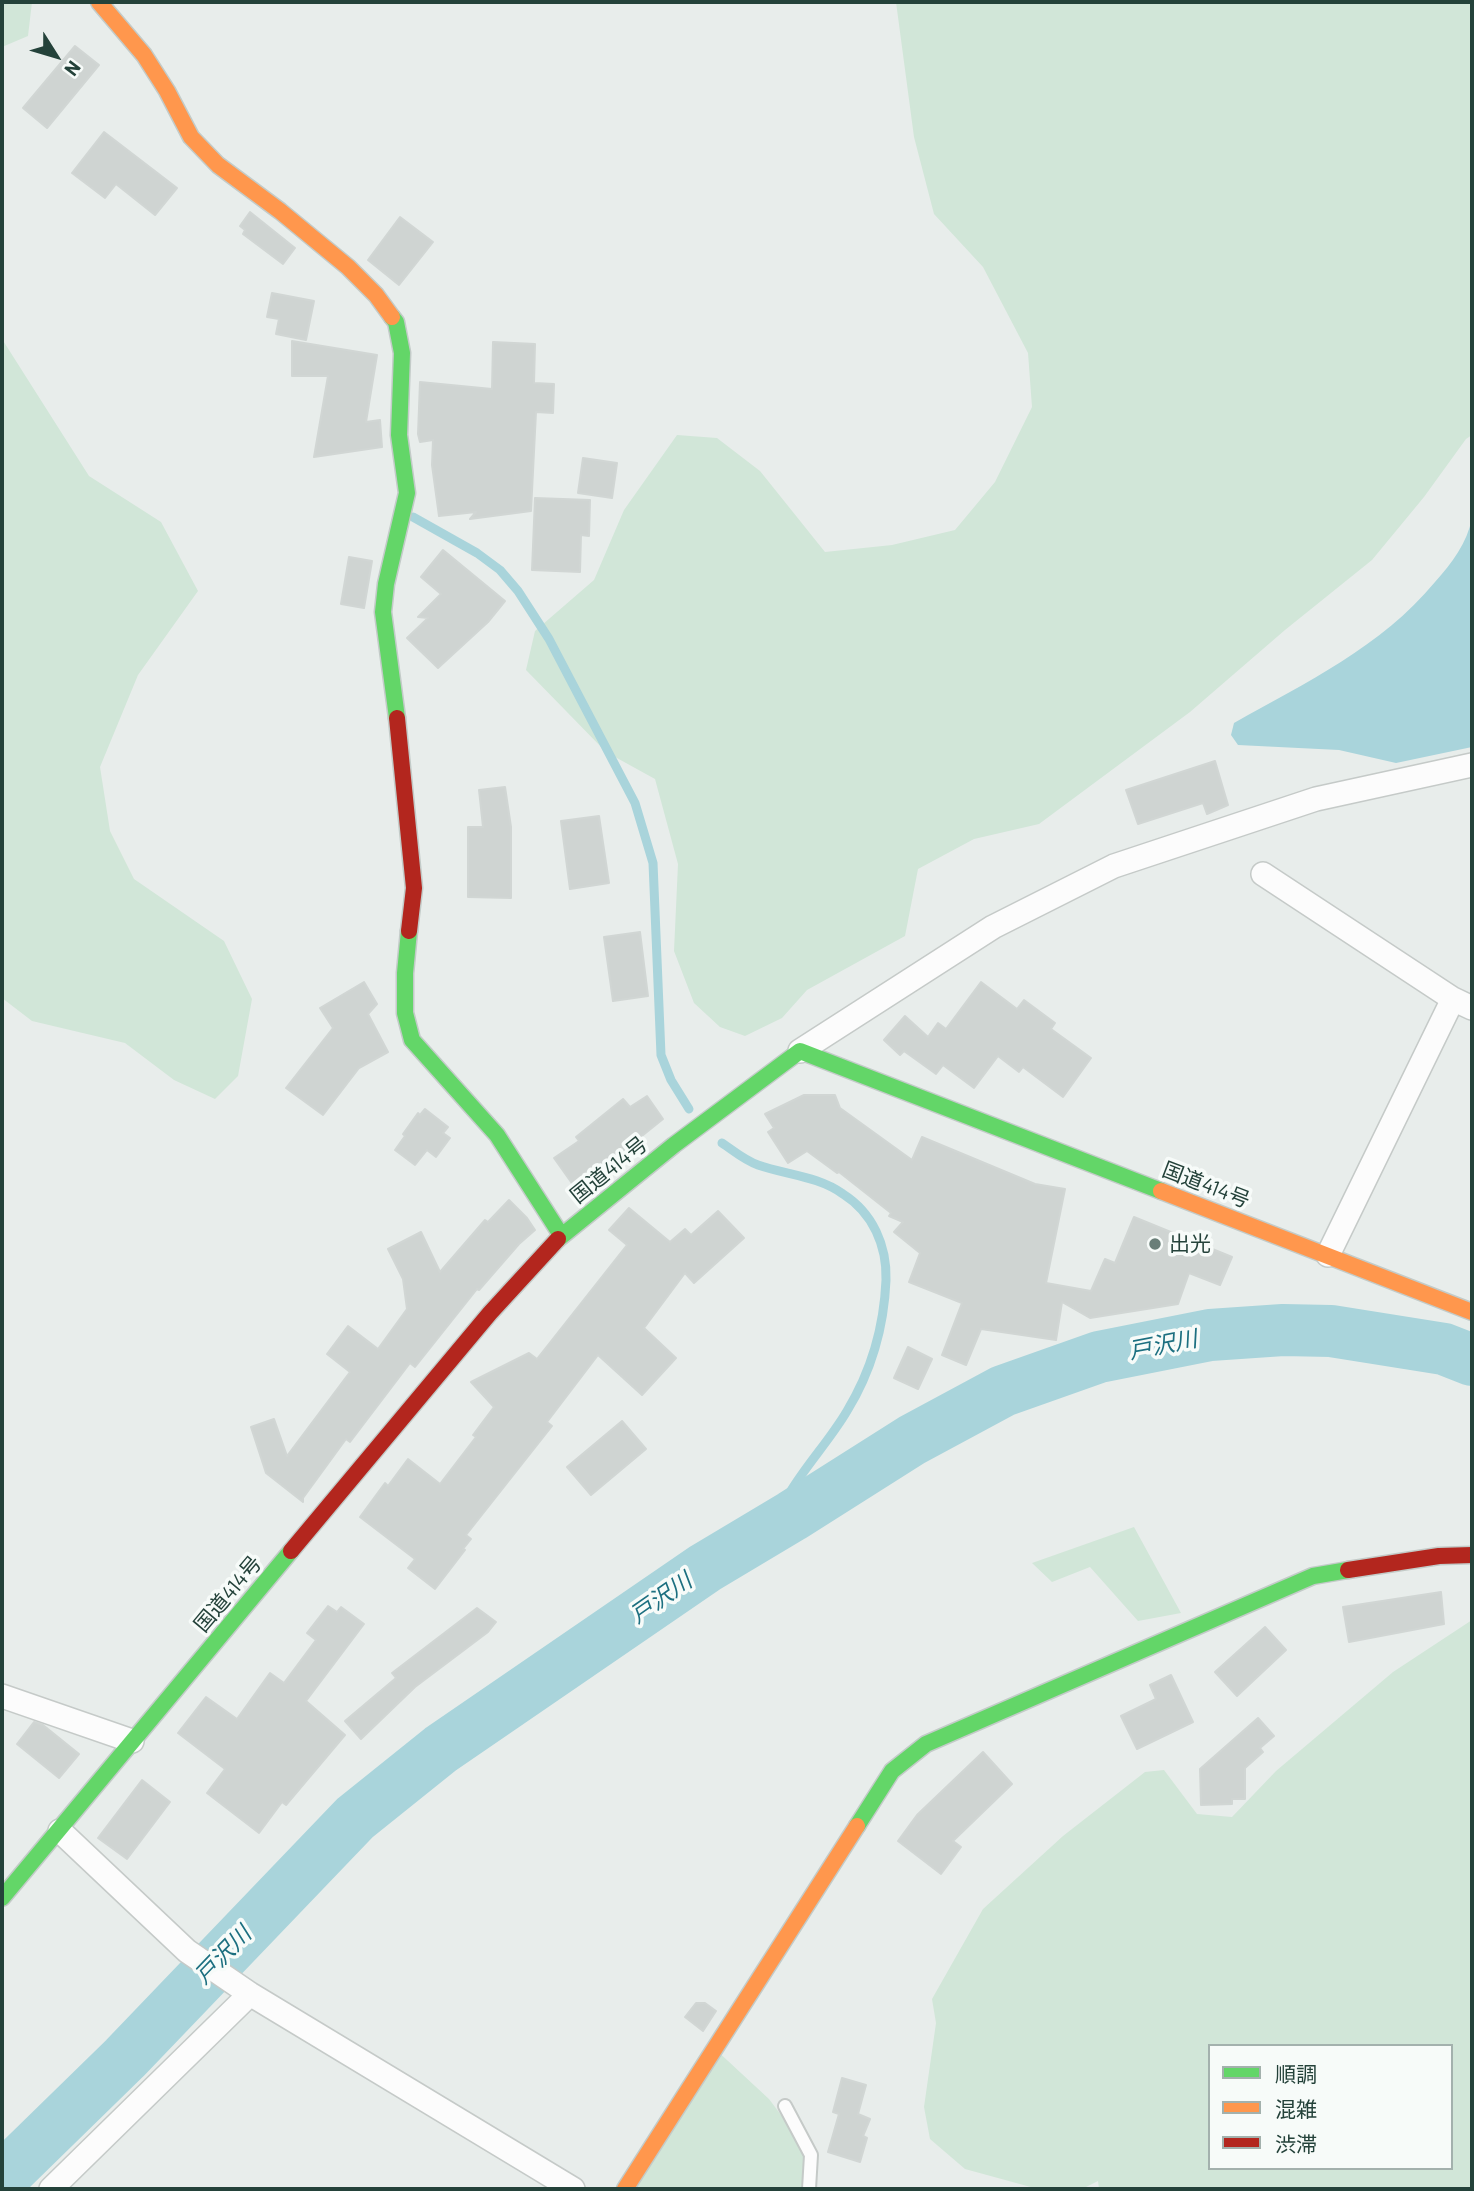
<!DOCTYPE html>
<meta charset="utf-8">
<style>
body{margin:0}
#map{position:relative;width:1474px;height:2191px;overflow:hidden;background:#e8edeb;font-family:Barlow,"Noto Sans JP",sans-serif}
canvas{display:block}
.frame{position:absolute;inset:0;border:4px solid #24423a;pointer-events:none}
.legend{position:absolute;left:1208px;top:2044px;width:245px;height:126px;box-sizing:border-box;background:#f7fbf9;border:2px solid #a3b1ad;margin:0;padding:9px 12px;list-style:none;font-size:21px;color:#24423a}
.legend li{display:flex;align-items:center;gap:14px;height:35px}
.legend b{width:35px;border:2px solid #a3b1ad}
.north{position:absolute;left:21px;top:21px;width:70px;height:70px;-webkit-text-stroke:5px #f7fbf9;paint-order:stroke;rotate:127deg;font-size:19px;font-weight:700;line-height:28px;text-align:center;color:#24423a}
.north::after{content:'';display:block;margin:auto;width:24px;height:32px;background:#24423a;clip-path:polygon(50% 0,100% 100%,50% 72%,0 100%)}
</style>
<div id="map">
<canvas width="1474" height="2191"></canvas>
<div class="frame"></div>
<ul class="legend">
<li><b style="height:9px;background:#63d668"></b>順調</li>
<li><b style="height:9px;background:#ff974d"></b>混雑</li>
<li><b style="height:9px;background:#b3261e"></b>渋滞</li>
</ul>
<div class="north">N</div>
</div>
<script>
const ctx = document.querySelector('canvas').getContext('2d');
ctx.lineJoin = 'round';
function fillPath(path, color) {
  ctx.fillStyle = color;
  ctx.fill(path, 'evenodd');
}
function trace(path, color, width, dash) {
  ctx.strokeStyle = color;
  ctx.lineWidth = width;
  ctx.lineCap = dash ? 'butt' : 'round';
  ctx.setLineDash(dash || []);
  ctx.stroke(path);
}
function label(font, color, halo, rows, align = 'center') {
  ctx.font = font + ' Barlow,"Noto Sans JP",sans-serif';
  ctx.lineWidth = 7;
  ctx.setLineDash([]);
  ctx.textBaseline = 'middle';
  ctx.strokeStyle = halo;
  ctx.fillStyle = color;
  for (const [text, x, y, turn = 0] of rows) {
    ctx.save();
    ctx.translate(x, y);
    ctx.rotate((+turn || 0) * Math.PI / 180);
    ctx.textAlign = isNaN(turn) ? turn : align;
    if (halo) ctx.strokeText(text, 0, 0);
    ctx.fillText(text, 0, 0);
    ctx.restore();
  }
}
fillPath(new Path2D(`
 M 2,2 L 32,2 L 28,36 L 2,47 Z
 M 896,2 L 1472,2 L 1472,435 L 1466,439 L 1424,497 L 1372,560 L 1285,630 L 1190,712 L 1039,824 L 974,839 L 918,869 L 905,936 L 807,990 L 782,1018 L 745,1036 L 720,1027 L 694,1003 L 674,951 L 678,864 L 655,779 L 606,752 L 526,670 L 535,631 L 594,580 L 624,510 L 677,435 L 717,438 L 760,471 L 825,552 L 892,545 L 955,530 L 995,482 L 1032,407 L 1028,353 L 983,267 L 934,214 L 914,137 Z
 M 2,339 L 89,476 L 161,522 L 198,591 L 138,675 L 100,767 L 110,831 L 134,879 L 224,941 L 252,999 L 238,1076 L 215,1099 L 174,1080 L 125,1043 L 32,1021 L 2,998 Z
 M 1134,1527 L 1181,1613 L 1138,1621 L 1090,1567 L 1052,1582 L 1032,1563 Z
 M 1472,1620 L 1472,2189 L 1099,2189 L 1098,2181 L 1082,2189 L 1038,2189 L 965,2169 L 930,2139 L 924,2107 L 936,2023 L 932,1999 L 983,1909 L 1063,1836 L 1145,1772 L 1164,1770 L 1197,1814 L 1232,1817 L 1276,1771 L 1393,1672 ZM 1210,2046 L 1451,2046 L 1451,2168 L 1210,2168 Z
 M 714,2048 L 769,2099 L 811,2155 L 808,2189 L 632,2189 Z`), '#d1e6d8');
fillPath(new Path2D(`
 M 1472,518 L 1472,747 L 1396,763 L 1339,750 L 1238,745 L 1231,735 L 1234,723 C 1307,682 1381,647 1435,582 C 1452,563 1467,543 1472,518 Z`), '#a9d4db');
trace(new Path2D(`
 M 413,517 L 477,553 L 500,570 L 518,591 L 549,639 L 635,803 L 653,863 L 661,1055 L 671,1080 L 689,1109
 M 722,1143 C 734,1151 744,1160 758,1165 C 787,1175 818,1176 843,1194 C 873,1213 887,1246 886,1280 C 884,1328 872,1370 847,1411 C 830,1440 806,1465 789,1494 C 784,1503 782,1515 779,1524`), '#a9d4db', 9);
trace(new Path2D(`
 M 2,2178 L 125,2058 L 355,1818 L 441,1749 L 705,1568 L 792,1516 L 912,1440 L 1003,1391 L 1099,1357 L 1210,1335 L 1283,1330 L 1331,1331 L 1444,1349 L 1472,1360`), '#a9d4db', 52);
const building = new Path2D(`
 M 75,46 L 99,65 L 47,128 L 23,108 Z
 M 104,132 L 177,188 L 155,215 L 116,184 L 105,198 L 72,173 Z
 M 250,212 L 295,248 L 283,264 L 243,234 L 245,230 L 240,226 Z
 M 400,217 L 433,242 L 399,285 L 368,260 Z
 M 272,293 L 314,301 L 306,340 L 276,334 L 279,319 L 267,317 Z
 M 292,341 L 377,355 L 366,422 L 380,420 L 382,447 L 314,457 L 328,376 L 292,376 Z
 M 493,342 L 535,344 L 534,383 L 554,384 L 553,413 L 536,412 L 531,511 L 470,519 L 476,512 L 439,516 L 432,465 L 433,440 L 420,442 L 418,434 L 420,382 L 492,389 Z
 M 583,458 L 617,463 L 612,498 L 578,493 Z
 M 535,498 L 590,500 L 589,536 L 581,535 L 580,572 L 532,570 Z
 M 443,550 L 505,601 L 488,622 L 438,668 L 407,638 L 428,618 L 418,617 L 441,594 L 421,577 Z
 M 349,557 L 372,561 L 364,608 L 341,604 Z
 M 1215,761 L 1228,805 L 1207,814 L 1203,803 L 1138,824 L 1126,790 Z
 M 505,787 L 511,827 L 511,898 L 468,897 L 468,827 L 483,827 L 479,790 Z
 M 599,816 L 609,883 L 570,889 L 561,821 Z
 M 640,932 L 648,996 L 613,1001 L 604,937 Z
 M 364,982 L 377,1004 L 368,1014 L 388,1052 L 359,1068 L 323,1115 L 286,1088 L 333,1028 L 320,1008 Z
 M 981,982 L 1017,1009 L 1024,1000 L 1055,1023 L 1051,1029 L 1091,1058 L 1063,1097 L 1023,1067 L 1019,1072 L 998,1056 L 974,1088 L 943,1065 L 936,1074 L 904,1051 L 900,1055 L 884,1040 L 905,1016 L 928,1037 L 938,1023 L 946,1029 Z
 M 804,1095 L 835,1095 L 840,1108 L 912,1160 L 922,1137 L 1035,1184 L 1065,1189 L 1046,1283 L 1091,1291 L 1105,1259 L 1115,1263 L 1134,1217 L 1232,1257 L 1220,1285 L 1189,1273 L 1178,1304 L 1090,1318 L 1062,1302 L 1056,1340 L 981,1329 L 966,1365 L 942,1355 L 962,1303 L 909,1282 L 920,1253 L 894,1232 L 903,1222 L 889,1216 L 891,1213 L 839,1172 L 837,1173 L 807,1151 L 788,1163 L 768,1132 L 774,1128 L 765,1114 Z
 M 647,1096 L 663,1119 L 576,1189 L 554,1158 L 579,1141 L 576,1137 L 623,1099 L 630,1107 Z
 M 425,1109 L 448,1127 L 443,1133 L 450,1138 L 436,1157 L 427,1150 L 415,1165 L 395,1150 L 405,1136 L 403,1134 L 418,1113 L 420,1115 Z
 M 509,1200 L 527,1218 L 535,1230 L 519,1244 L 479,1290 L 477,1289 L 415,1367 L 410,1363 L 350,1442 L 346,1439 L 303,1498 L 303,1502 L 266,1473 L 251,1427 L 274,1419 L 287,1456 L 350,1372 L 327,1354 L 348,1326 L 378,1349 L 407,1309 L 403,1279 L 388,1249 L 421,1232 L 440,1272 L 485,1220 L 488,1222 Z
 M 629,1208 L 670,1242 L 685,1229 L 691,1235 L 718,1211 L 744,1238 L 694,1283 L 685,1273 L 644,1328 L 676,1358 L 642,1395 L 598,1355 L 547,1422 L 552,1426 L 466,1535 L 471,1539 L 463,1549 L 465,1550 L 435,1589 L 408,1568 L 415,1559 L 360,1517 L 385,1483 L 388,1486 L 408,1459 L 440,1484 L 476,1437 L 473,1435 L 494,1407 L 471,1382 L 529,1353 L 537,1359 L 627,1245 L 609,1230 Z
 M 908,1347 L 932,1359 L 918,1389 L 894,1378 Z
 M 622,1421 L 646,1449 L 591,1495 L 567,1467 Z
 M 1441,1592 L 1444,1624 L 1349,1642 L 1343,1607 Z
 M 328,1606 L 337,1612 L 341,1607 L 364,1624 L 306,1701 L 345,1735 L 286,1805 L 282,1802 L 259,1833 L 207,1793 L 225,1769 L 178,1733 L 206,1697 L 237,1719 L 270,1673 L 284,1683 L 316,1640 L 307,1633 Z
 M 477,1608 L 496,1622 L 488,1632 L 415,1687 L 361,1739 L 345,1721 L 396,1678 L 392,1673 Z
 M 1265,1627 L 1286,1650 L 1237,1696 L 1215,1672 Z
 M 1171,1675 L 1193,1722 L 1137,1749 L 1121,1716 L 1156,1699 L 1150,1685 Z
 M 1258,1718 L 1274,1736 L 1260,1748 L 1263,1752 L 1245,1768 L 1245,1799 L 1232,1799 L 1232,1804 L 1201,1805 L 1200,1769 Z
 M 34,1722 L 43,1725 L 79,1754 L 59,1778 L 17,1744 Z
 M 983,1752 L 1012,1784 L 953,1841 L 961,1847 L 941,1874 L 898,1841 L 917,1815 Z
 M 142,1780 L 170,1802 L 127,1859 L 98,1838 Z
 M 696,2003 L 705,2003 L 716,2011 L 703,2031 L 685,2017 Z
 M 842,2078 L 866,2085 L 858,2114 L 870,2119 L 863,2136 L 867,2138 L 860,2162 L 828,2152 L 839,2114 L 833,2112 Z`);
fillPath(building, '#cfd4d2');
trace(building, '#d1d6d4', 2);
const lane = new Path2D(`
 M 785,2106 L 811,2155 L 809,2189`);
const street = new Path2D(`
 M 1263,874 L 1453,999
 M 800,1051 L 993,927 L 1114,866 L 1316,799 L 1472,765
 M 1328,1255 L 1453,999 L 1472,1008
 M 2,1696 L 132,1741
 M 60,1831 L 187,1951 L 250,1994 L 573,2189
 M 51,2189 L 250,1994`);
const fast = new Path2D(`
 M 392,317 L 396,322 L 402,353 L 399,435 L 407,493 L 386,584 L 383,612 L 397,718
 M 409,931 L 405,973 L 405,1013 L 412,1040 L 497,1135 L 561,1235
 M 558,1239 L 674,1145 L 800,1051 L 1161,1191
 M 857,1826 L 892,1771 L 926,1744 L 1313,1576 L 1348,1570
 M 2,1898 L 291,1551`);
const slow = new Path2D(`
 M 99,2 L 144,55 L 167,91 L 191,137 L 218,165 L 280,211 L 348,267 L 376,295 L 392,317
 M 1161,1191 L 1472,1312
 M 625,2189 L 857,1826`);
const jam = new Path2D(`
 M 397,718 L 414,888 L 409,931
 M 291,1551 L 490,1313 L 558,1239
 M 1348,1570 L 1439,1556 L 1472,1555`);
trace(lane, '#c5cac8', 16);
trace(street, '#c5cac8', 26);
trace(fast, '#c3cbc8', 19);
trace(slow, '#c3cbc8', 19);
trace(jam, '#c3cbc8', 19);
trace(lane, '#fcfcfc', 12);
trace(street, '#fcfcfc', 23);
trace(fast, '#63d668', 16);
trace(slow, '#ff974d', 16);
trace(jam, '#b3261e', 16);
for (const [x, y, r, color] of [
 [1155,1244,7,"#697e78"]
]) {
  const dot = new Path2D();
  dot.arc(x, y, r, 0, 2 * Math.PI);
  ctx.fillStyle = color;
  ctx.fill(dot);
  trace(dot, '#f7fbf9', 2.5);
}
label('21px', '#24423a', '#f7fbf9', [
 ["国道414号",609,1170,-39],
 ["国道414号",1206,1185,21],
 ["国道414号",228,1594,-50]
]);
label('21px', '#24423a', '#f7fbf9', [
 ["出光",1169,1244]
], 'left');
label('italic 23px', '#1c6f80', '#f7fbf9', [
 ["戸沢川",1163,1345,-11],
 ["戸沢川",661,1598,-35],
 ["戸沢川",223,1955,-46]
]);
</script>
